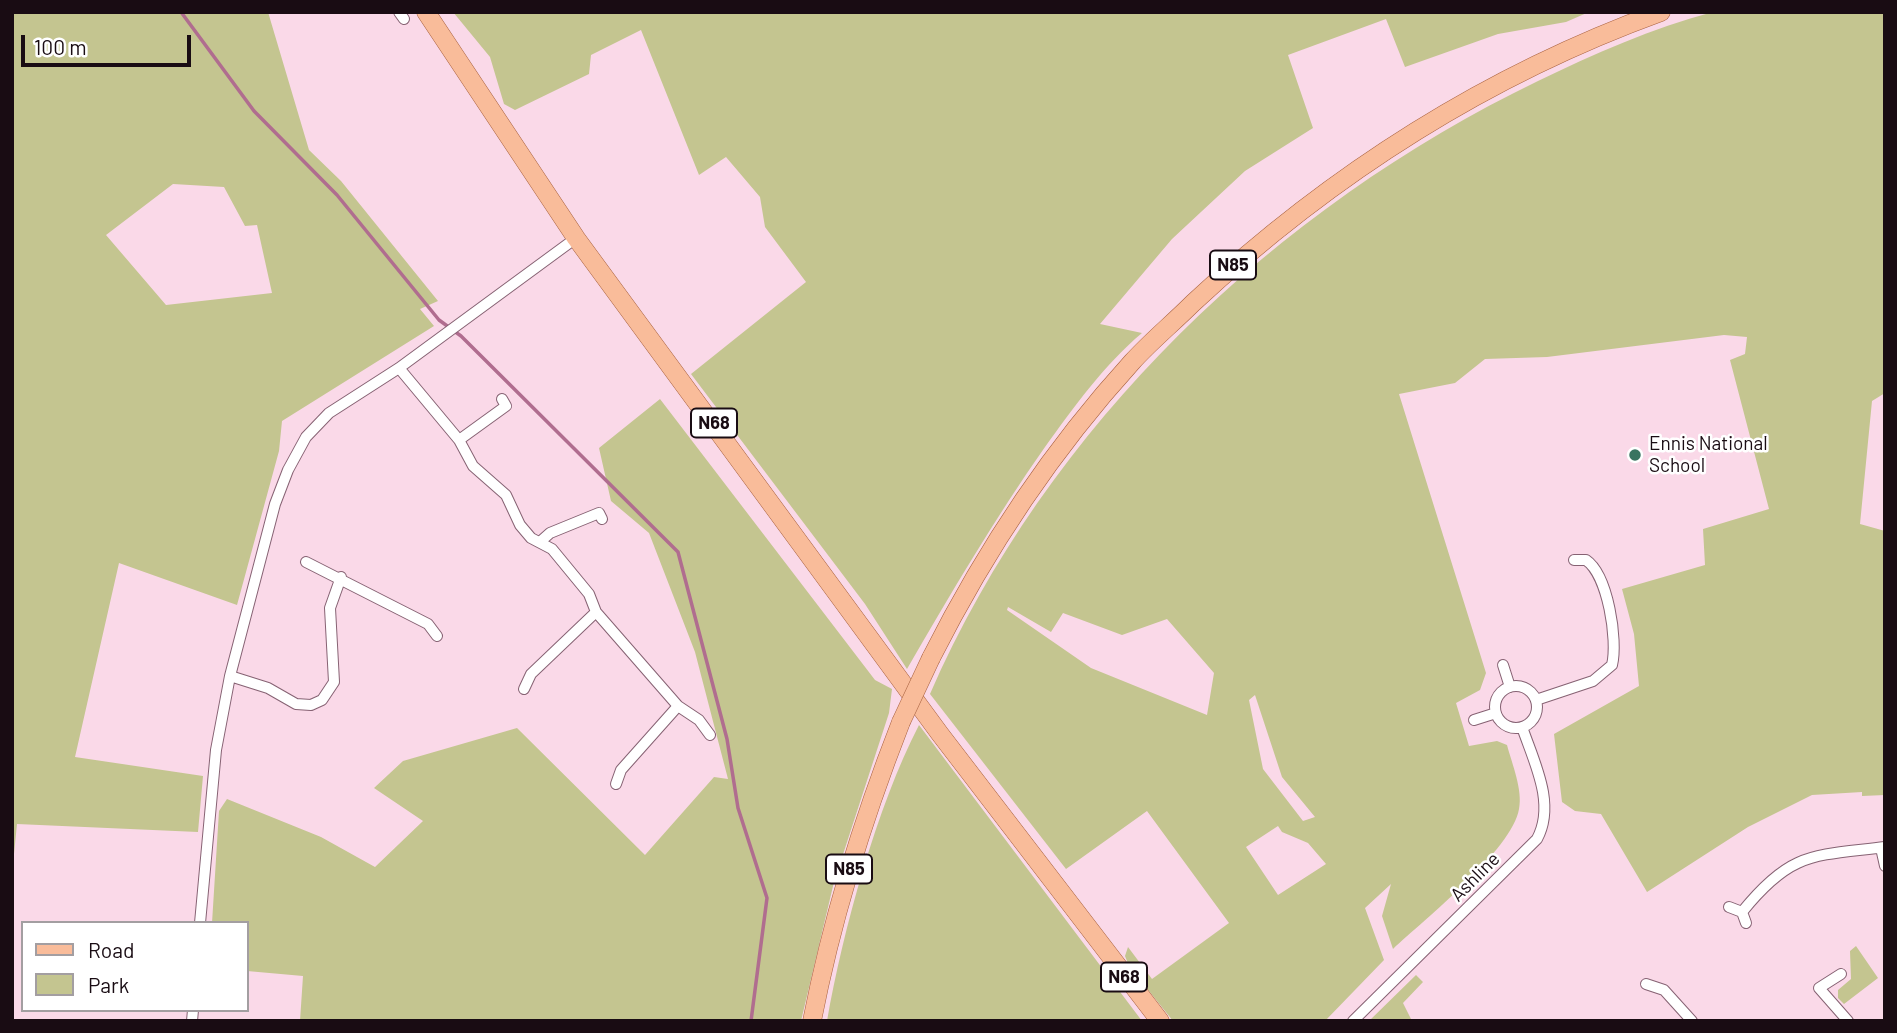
<!DOCTYPE html>
<style>
body{margin:0}
#map{position:relative;width:1897px;height:1033px;overflow:hidden;background:#fad9e8;font-family:Barlow,sans-serif}
canvas{display:block}
.frame{position:absolute;inset:0;border:14px solid #190c13;pointer-events:none}
.legend{position:absolute;left:21px;top:921px;width:228px;height:91px;box-sizing:border-box;background:#fff;border:2px solid #a39ea1;margin:0;padding:9px 12px;list-style:none;font-size:21px;color:#190c13}
.legend li{display:flex;align-items:center;gap:14px;height:35px}
.legend b{width:35px;border:2px solid #a39ea1}
.scale{position:absolute;left:21px;top:35px;width:170px;height:32px;box-sizing:border-box;border:4px solid #190c13;border-top:0;padding-left:9px;font-size:21px;line-height:24px;white-space:nowrap;color:#190c13;-webkit-text-stroke:5px #fff;paint-order:stroke}
</style>
<div id="map">
<canvas width="1897" height="1033"></canvas>
<div class="frame"></div>
<ul class="legend">
<li><b style="height:9px;background:#f9bc9a"></b>Road</li>
<li><b style="height:19px;background:#c4c590"></b>Park</li>
</ul>
<div class="scale">100 m</div>
</div>
<script>
const ctx = document.querySelector('canvas').getContext('2d');
ctx.lineJoin = 'round';
function fillPath(path, color) {
  ctx.fillStyle = color;
  ctx.fill(path, 'evenodd');
}
function trace(path, color, width, dash) {
  ctx.strokeStyle = color;
  ctx.lineWidth = width;
  ctx.lineCap = dash ? 'butt' : 'round';
  ctx.setLineDash(dash || []);
  ctx.stroke(path);
}
function label(font, color, halo, rows, align = 'center') {
  ctx.font = font + ' Barlow,sans-serif';
  ctx.lineWidth = 5;
  ctx.setLineDash([]);
  ctx.textBaseline = 'middle';
  ctx.strokeStyle = halo;
  ctx.fillStyle = color;
  for (const [text, x, y, turn = 0] of rows) {
    ctx.save();
    ctx.translate(x, y);
    ctx.rotate((+turn || 0) * Math.PI / 180);
    ctx.textAlign = isNaN(turn) ? turn : align;
    if (halo) ctx.strokeText(text, 0, 0);
    ctx.fillText(text, 0, 0);
    ctx.restore();
  }
}
fillPath(new Path2D(`
 M 12,12 L 268,12 L 309,150 L 341,181 L 438,301 L 420,309 L 434,326 L 282,421 L 279,451 L 237,605 L 119,563 L 75,757 L 203,776 L 198,832 L 17,824 L 12,874 ZM 173,184 L 224,187 L 245,226 L 257,225 L 272,293 L 166,305 L 106,235 Z
 M 453,12 L 1589,12 L 1566,22 L 1498,34 L 1405,67 L 1386,19 L 1288,55 L 1313,128 L 1245,171 L 1172,239 L 1100,324 L 1142,333 C 1104,365 1074,407 1045,447 C 995,518 951,593 907,669 L 865,604 L 691,374 L 806,282 L 765,227 L 760,197 L 726,157 L 699,175 L 641,30 L 591,55 L 589,74 L 515,110 L 504,104 L 490,57 Z
 M 1713,12 L 1885,12 L 1885,393 L 1872,401 L 1860,524 L 1885,531 L 1885,795 L 1862,796 L 1862,792 L 1812,795 L 1748,827 L 1647,892 L 1601,814 L 1575,811 L 1562,802 L 1554,734 L 1639,686 L 1634,634 L 1622,589 L 1705,565 L 1703,529 L 1769,509 L 1730,360 L 1745,354 L 1747,337 L 1724,335 L 1547,357 L 1485,359 L 1455,383 L 1399,394 L 1486,673 L 1480,690 L 1456,703 L 1469,746 L 1497,741 L 1507,745 C 1512,764 1523,790 1519,809 C 1512,850 1425,919 1393,949 L 1382,916 L 1391,884 L 1365,908 L 1384,960 L 1325,1021 L 1173,1021 L 1129,966 L 1125,956 L 1128,947 L 1152,979 L 1229,923 L 1147,811 L 1066,869 L 930,694 C 1048,425 1275,208 1538,81 C 1594,54 1652,28 1713,12 ZM 1008,607 L 1051,632 L 1063,613 L 1122,635 L 1167,619 L 1214,673 L 1207,715 L 1091,668 L 1007,610 ZM 1255,695 L 1282,777 L 1315,817 L 1303,821 L 1263,769 L 1249,700 ZM 1278,826 L 1282,832 L 1308,843 L 1326,864 L 1278,895 L 1246,847 Z
 M 660,399 L 875,680 L 892,689 L 889,713 L 834,882 L 801,1021 L 300,1021 L 303,976 L 247,971 L 247,923 L 212,923 L 219,811 L 227,799 L 321,837 L 375,867 L 423,821 L 374,788 L 403,761 L 517,728 L 645,855 L 714,777 L 728,779 L 695,652 L 649,533 L 611,501 L 599,448 Z
 M 919,725 L 1142,1021 L 827,1021 C 843,930 877,806 919,725 Z
 M 1856,946 L 1878,978 L 1844,1004 L 1838,998 L 1838,990 L 1851,979 L 1850,951 Z
 M 1416,975 L 1423,982 L 1403,1003 L 1412,1021 L 1369,1021 Z`), '#c4c590');
trace(new Path2D(`
 M 181,12 L 254,111 L 337,195 L 439,320 L 461,336 L 678,552 L 727,739 L 738,808 L 767,898 L 751,1021`), '#b06d8f', 3.5);
const minor = new Path2D(`
 M 399,12 L 404,19
 M 399,368 L 459,440 L 473,466 L 506,495 L 520,525 L 531,538 L 552,549 L 589,594 L 596,612 L 678,706 L 621,770 L 616,784
 M 459,440 L 506,406 L 502,399
 M 541,541 L 550,533 L 599,513 L 602,519
 M 306,562 L 428,624 L 437,636
 M 1503,665 L 1510,687
 M 230,676 L 268,688 L 296,704 L 311,705 L 322,700 L 334,682 L 330,608 L 341,577
 M1495 707a21 21 0 1 1 42 0a21 21 0 1 1-42 0Z
 M 524,689 L 531,674 L 596,612
 M 1536,700 L 1593,681 L 1612,665 C 1618,640 1608,575 1586,560 L 1574,560
 M 678,706 L 699,720 L 710,735
 M 1474,720 L 1496,713
 M 1881,848 L 1885,866
 M 1729,907 L 1742,912 L 1746,923
 M 1742,912 C 1791,851 1813,856 1885,847
 M 200,923 L 216,750 L 230,676 L 275,504 L 288,470 L 306,437 L 329,413 L 399,368 L 576,238
 M 1841,974 L 1819,988 L 1848,1021
 M 1646,984 L 1664,990 L 1692,1021
 M 192,1021 L 193,1010
 M 1353,1021 L 1537,839 C 1556,804 1534,762 1522,727`);
const primary = new Path2D(`
 M 426,12 L 576,238 L 940,734 L 1160,1021
 M 931,658 C 985,551 1051,451 1132,362 C 1151,341 1173,323 1193,303 C 1329,176 1485,76 1661,12
 M 812,1021 C 832,918 863,819 901,722`);
trace(minor, '#866273', 12);
trace(primary, '#a8613f', 19);
trace(minor, '#fff', 10);
trace(primary, '#f9bc9a', 18);
const primaryBridge = new Path2D(`
 M 901,722 L 931,658`);
trace(primaryBridge, '#a8613f', 19, []);
trace(primaryBridge, '#f9bc9a', 18);
for (const [x, y, r, color] of [
 [1635,455,7,"#387460"]
]) {
  const dot = new Path2D();
  dot.arc(x, y, r, 0, 2 * Math.PI);
  ctx.fillStyle = color;
  ctx.fill(dot);
  trace(dot, '#fff', 2.5);
}
for (const [x, y, w] of [
 [1233,265,46],
 [714,423,46],
 [849,869,46],
 [1124,977,46]
]) {
  const box = new Path2D();
  box.roundRect(x - w / 2, y - 14.5, w, 29, 5);
  ctx.fillStyle = '#fff';
  ctx.fill(box);
  trace(box, '#190c13', 2);
}
label('bold 18px', '#190c13', null, [
 ["N85",1233,265],
 ["N68",714,423],
 ["N85",849,869],
 ["N68",1124,977]
]);
label('19px', '#190c13', '#fff', [
 ["Ennis National",1649,444],
 ["School",1649,466]
], 'left');
label('19px', '#190c13', '#fff', [
 ["Ashline",1475,877,-45]
]);
</script>
